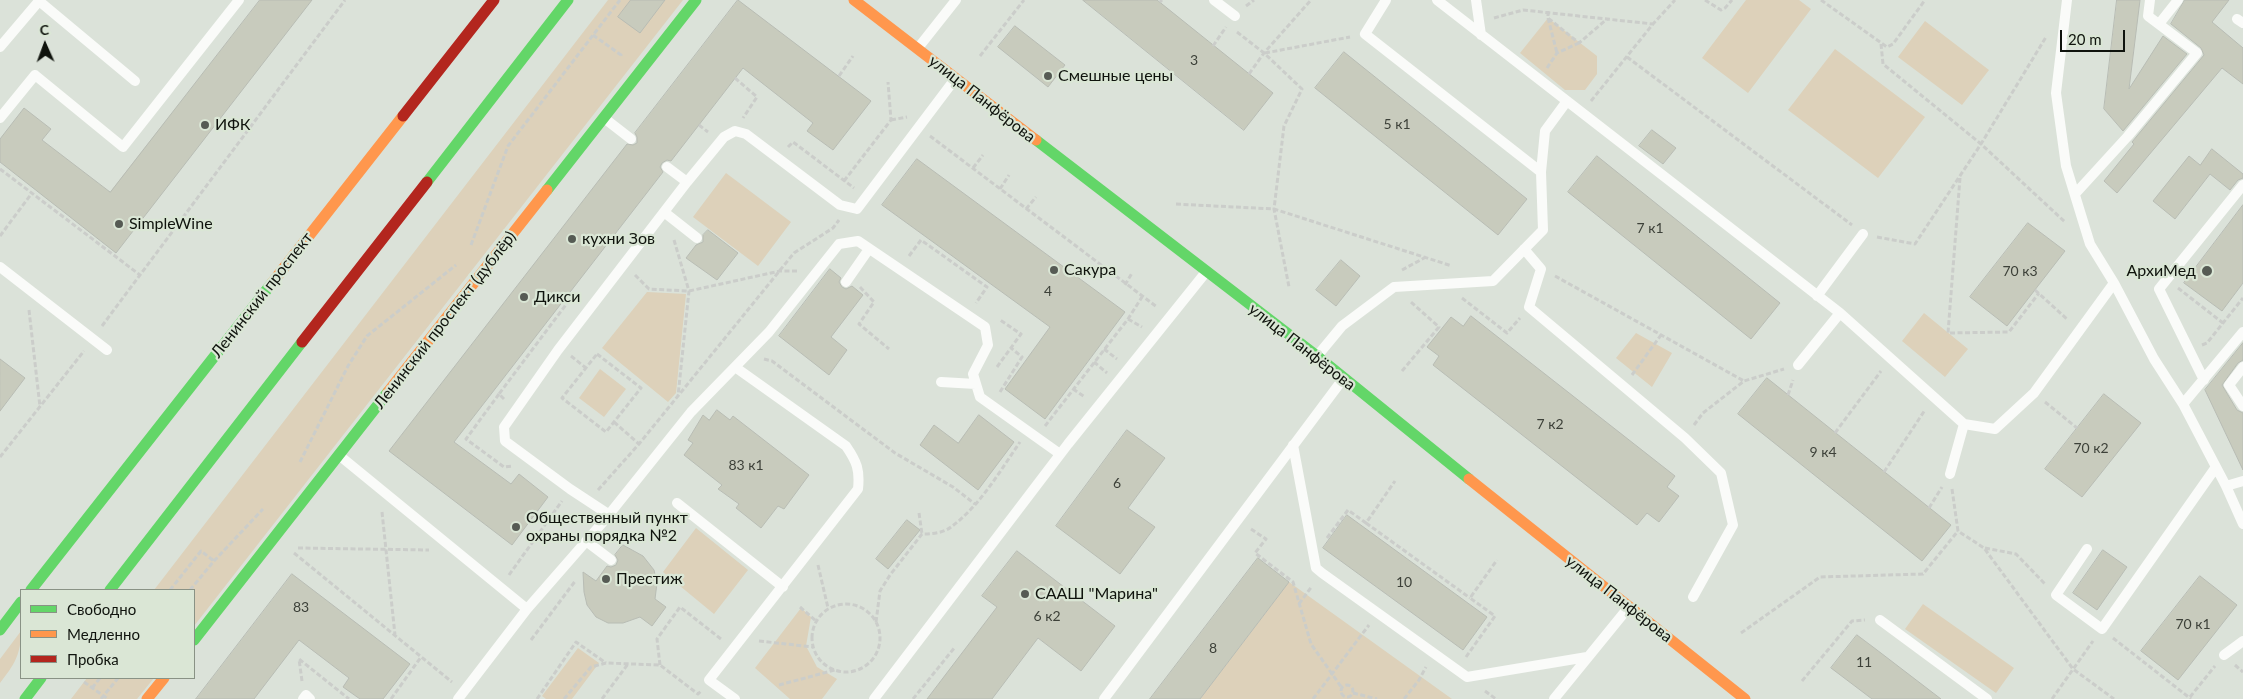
<!DOCTYPE html>
<meta charset="utf-8">
<style>
body{margin:0}
#map{position:relative;width:2243px;height:699px;overflow:hidden;background:#dbe2d9;font-family:Lato,sans-serif}
canvas{display:block}
.legend{position:absolute;left:20px;top:589px;width:175px;height:90px;box-sizing:border-box;background:#dae6d5;border:1px solid #899285;margin:0;padding:6px 9px;list-style:none;font-size:15px;color:#0f130d}
.legend li{display:flex;align-items:center;gap:10px;height:25px}
.legend b{width:25px;border:1px solid #899285}
.north{position:absolute;left:20px;top:20px;width:50px;height:50px;-webkit-text-stroke:4px #dae6d5;paint-order:stroke;rotate:358deg;font-size:14px;font-weight:700;line-height:20px;text-align:center;color:#0f130d}
.north::after{content:'';display:block;margin:auto;width:18px;height:22px;background:#0f130d;clip-path:polygon(50% 0,100% 100%,50% 72%,0 100%)}
.scale{position:absolute;left:2060px;top:30px;width:65px;height:22px;box-sizing:border-box;border:2px solid #0f130d;border-top:0;padding-left:6px;font-size:15px;line-height:18px;white-space:nowrap;color:#0f130d;-webkit-text-stroke:4px #dae6d5;paint-order:stroke}
</style>
<div id="map">
<canvas width="2243" height="699"></canvas>
<ul class="legend">
<li><b style="height:6px;background:#63d668"></b>Свободно</li>
<li><b style="height:6px;background:#ff974d"></b>Медленно</li>
<li><b style="height:6px;background:#b3261e"></b>Пробка</li>
</ul>
<div class="north">С</div>
<div class="scale">20 m</div>
</div>
<script>
const ctx = document.querySelector('canvas').getContext('2d');
ctx.lineJoin = 'round';
function fillPath(path, color) {
  ctx.fillStyle = color;
  ctx.fill(path, 'evenodd');
}
function trace(path, color, width, dash) {
  ctx.strokeStyle = color;
  ctx.lineWidth = width;
  ctx.lineCap = dash ? 'butt' : 'round';
  ctx.setLineDash(dash || []);
  ctx.stroke(path);
}
function label(font, color, halo, rows, align = 'center') {
  ctx.font = font + ' Lato,sans-serif';
  ctx.lineWidth = 4.5;
  ctx.setLineDash([]);
  ctx.textBaseline = 'middle';
  ctx.strokeStyle = halo;
  ctx.fillStyle = color;
  for (const [text, x, y, turn = 0] of rows) {
    ctx.save();
    ctx.translate(x, y);
    ctx.rotate((+turn || 0) * Math.PI / 180);
    ctx.textAlign = isNaN(turn) ? turn : align;
    if (halo) ctx.strokeText(text, 0, 0);
    ctx.fillText(text, 0, 0);
    ctx.restore();
  }
}
fillPath(new Path2D(`
 M 608,0 L 683,0 L 194,626 L 194,590 L 154,590 Z
 M 1746,0 L 1799,0 L 1811,9 L 1748,93 L 1702,58 Z
 M 1548,18 L 1597,56 L 1597,74 L 1585,90 L 1565,90 L 1520,53 Z
 M 1925,21 L 1989,70 L 1962,105 L 1898,57 Z
 M 1835,49 L 1925,117 L 1878,178 L 1788,110 Z
 M 726,173 L 791,222 L 758,266 L 693,217 Z
 M 647,292 L 686,294 L 676,393 L 668,402 L 602,348 Z
 M 1924,313 L 1968,349 L 1945,377 L 1902,341 Z
 M 1636,333 L 1672,353 L 1652,387 L 1616,358 Z
 M 600,369 L 626,389 L 604,417 L 579,398 Z
 M 696,528 L 748,570 L 714,614 L 663,572 Z
 M 1289,582 L 1452,699 L 1200,699 Z
 M 1923,604 L 2014,668 L 1996,693 L 1905,629 Z
 M 801,608 L 811,617 L 806,646 L 817,667 L 837,679 L 822,699 L 790,699 L 755,668 Z
 M 21,631 C 21,655 14,665 0,683 L 0,659 Z
 M 578,648 L 599,663 L 572,699 L 546,699 L 542,696 Z
 M 87,678 L 154,678 L 137,699 L 71,699 Z`), '#ddd1ba');
const building = new Path2D(`
 M 260,0 L 312,0 L 116,253 L 0,162 L 0,139 L 24,108 L 51,129 L 42,140 L 110,192 Z
 M 631,0 L 665,0 L 640,33 L 618,17 Z
 M 738,0 L 871,101 L 833,150 L 807,131 L 813,123 L 743,68 L 671,161 L 667,160 L 662,163 L 660,167 L 663,172 L 454,442 L 511,484 L 519,474 L 548,497 L 512,545 L 389,451 L 627,144 L 633,145 L 637,143 L 637,137 L 635,133 Z
 M 1083,0 L 1157,0 L 1273,93 L 1244,130 Z
 M 2117,0 L 2140,0 L 2129,89 L 2163,36 L 2187,54 L 2123,131 L 2104,109 Z
 M 2185,0 L 2229,0 L 2212,22 L 2243,48 L 2243,84 L 2222,68 L 2117,193 L 2104,181 L 2134,144 L 2132,142 L 2204,55 L 2201,48 L 2171,24 Z
 M 1015,26 L 1065,65 L 1048,87 L 998,47 Z
 M 1344,52 L 1527,199 L 1498,235 L 1315,88 Z
 M 1652,130 L 1676,148 L 1663,164 L 1639,146 Z
 M 2212,149 L 2243,174 L 2243,178 L 2238,180 L 2230,190 L 2210,174 L 2175,219 L 2153,201 L 2189,156 L 2200,165 Z
 M 1597,156 L 1780,303 L 1751,339 L 1568,192 Z
 M 917,159 L 1125,312 L 1045,419 L 1005,389 L 1050,327 L 882,205 Z
 M 2243,205 L 2243,283 L 2222,311 L 2184,283 Z
 M 2028,223 L 2065,251 L 2007,326 L 1970,297 Z
 M 708,230 L 738,253 L 717,280 L 686,258 L 696,245 L 703,242 L 703,235 Z
 M 1341,260 L 1360,276 L 1336,306 L 1316,290 Z
 M 830,269 L 841,278 L 839,282 L 842,287 L 846,289 L 852,286 L 863,295 L 831,337 L 847,350 L 829,375 L 779,336 Z
 M 1471,316 L 1675,476 L 1667,487 L 1679,496 L 1659,522 L 1647,513 L 1637,525 L 1433,365 L 1439,356 L 1427,347 L 1451,317 L 1463,326 Z
 M 2243,343 L 2243,360 L 2238,363 L 2222,385 L 2237,410 L 2243,413 L 2243,470 L 2205,390 Z
 M 0,359 L 25,378 L 0,411 Z
 M 1767,378 L 1951,525 L 1922,561 L 1738,414 Z
 M 2104,394 L 2141,423 L 2082,497 L 2045,469 Z
 M 717,410 L 730,420 L 733,416 L 809,475 L 784,509 L 778,506 L 761,528 L 736,508 L 739,504 L 718,489 L 722,485 L 684,455 L 693,443 L 688,440 L 703,415 L 709,420 Z
 M 979,415 L 1014,442 L 978,490 L 920,445 L 934,425 L 958,443 Z
 M 1127,430 L 1165,458 L 1128,508 L 1155,527 L 1120,574 L 1056,526 Z
 M 1347,515 L 1487,617 L 1463,650 L 1323,548 Z
 M 907,520 L 920,530 L 888,569 L 876,559 Z
 M 623,545 L 643,556 L 654,570 L 657,583 L 655,599 L 666,607 L 652,626 L 640,617 L 623,623 L 608,623 L 596,617 L 587,605 L 584,592 L 583,572 L 596,581 L 607,566 L 611,567 L 616,565 L 618,560 L 615,555 Z
 M 2103,550 L 2127,567 L 2097,610 L 2073,593 Z
 M 1017,551 L 1115,626 L 1081,671 L 1038,638 L 992,699 L 927,699 L 997,607 L 982,596 Z
 M 1258,558 L 1289,582 L 1200,699 L 1150,699 Z
 M 292,574 L 410,664 L 383,699 L 360,699 L 343,687 L 349,678 L 299,640 L 254,699 L 196,699 Z
 M 2200,576 L 2237,605 L 2178,680 L 2141,651 Z
 M 1857,635 L 1877,650 L 1941,699 L 1872,699 L 1831,668 Z`);
fillPath(building, '#c8cbbd');
trace(building, '#b8bcb4', 1);
trace(new Path2D(`
 M 1705,0 L 1721,10 L 1725,8 L 1732,0
 M 1821,0 L 1887,47 L 1893,44 L 1925,0
 M 1160,2 L 1162,0
 M 1246,6 L 1254,0
 M 1548,11 L 1548,18 L 1579,43 L 1607,19
 M 1494,18 L 1523,10 L 1653,24
 M 1548,18 L 1557,53
 M 1237,32 L 1264,53 L 1302,89 L 1284,126 L 1274,209 L 1289,287
 M 593,35 L 621,55 L 620,57
 M 1881,44 L 1883,64 L 1981,144 L 2065,222
 M 1213,46 L 1226,27
 M 1265,53 L 1350,37
 M 980,56 L 1024,0
 M 1627,57 L 1852,225
 M 1547,68 L 1557,53 L 1579,43
 M 1249,74 L 1264,53 L 1311,0
 M 839,76 L 853,56
 M 735,78 L 757,97 L 743,118
 M 1591,101 L 1653,24 L 1675,0
 M 891,120 L 907,117
 M 699,125 L 708,132
 M 930,136 L 1157,307
 M 788,147 L 793,142 L 854,188
 M 973,168 L 983,155
 M 0,169 L 140,275
 M 1960,178 L 1948,333 L 2009,332 L 2039,293
 M 844,181 L 891,120 L 888,82
 M 1000,189 L 1009,175
 M 1176,204 L 1274,209 L 1452,266
 M 1026,209 L 1036,197
 M 0,236 L 32,193
 M 1877,237 L 1915,244 L 1981,144 L 2046,37
 M 674,240 L 689,291 L 678,396
 M 471,245 L 508,146 L 620,0
 M 909,256 L 921,240 L 987,287 L 976,303
 M 1402,270 L 1426,257
 M 635,275 L 649,289 L 689,291 L 780,271 L 799,271
 M 1555,276 L 1744,381
 M 1125,285 L 1132,273
 M 860,287 L 874,302 L 859,324 L 889,349
 M 2178,288 L 2223,323
 M 2035,290 L 2068,320
 M 1462,298 L 1507,333 L 1520,318
 M 29,310 L 40,407
 M 1128,319 L 1142,327
 M 102,326 L 345,0
 M 2202,345 L 2207,343 L 2243,298
 M 1104,349 L 1117,359
 M 597,354 L 641,388 L 606,432 L 562,398 Z
 M 571,356 L 586,368
 M 764,359 L 772,361 L 895,453 L 953,487 L 975,504
 M 1094,362 L 1107,373
 M 997,367 L 1021,334 L 1000,320
 M 1402,371 L 1439,327 L 1411,302
 M 1632,375 L 1661,335
 M 1073,389 L 1085,397
 M 1000,392 L 1022,357 L 1011,348
 M 499,394 L 466,439 L 504,467 L 513,466
 M 1788,395 L 1793,380
 M 504,399 L 499,394 L 574,294 L 579,298
 M 2045,402 L 2077,428
 M 614,422 L 639,444
 M 1694,425 L 1703,413 L 1744,381 L 1784,369
 M 1045,426 L 1128,319 L 1142,297
 M 1835,433 L 1881,371
 M 0,457 L 84,351
 M 300,462 L 348,366 L 367,336 L 456,265
 M 1884,472 L 1925,410
 M 1952,489 L 1958,531 L 1984,548 L 2073,669 L 2114,699
 M 598,490 L 639,444 L 794,253 L 833,228 L 839,220
 M 1929,508 L 1942,487
 M 382,512 L 395,635
 M 919,513 L 922,534
 M 1366,523 L 1470,598
 M 1251,529 L 1266,539 L 1255,553 L 1293,582 L 1311,644 L 1342,688
 M 1327,538 L 1348,510 L 1366,523 L 1395,481
 M 298,548 L 429,550
 M 1985,548 L 2016,554 L 2045,584
 M 294,553 L 452,682
 M 818,565 L 828,608
 M 509,575 L 562,501
 M 170,590 L 201,551 L 214,561
 M 190,590 L 214,561 L 263,509
 M 1299,604 L 1312,586
 M812 638a34 34 0 1 1 68 0a34 34 0 1 1-68 0Z
 M 800,607 L 816,621
 M 876,622 L 880,591 L 890,575 L 922,534 C 931,534 944,533 951,527 C 980,506 1000,471 1020,442
 M 1741,633 L 1820,577 L 1923,574 L 1958,531
 M 2113,638 L 2191,699
 M 531,640 L 576,580
 M 759,641 L 813,647
 M 1466,657 L 1495,616 L 1470,598 L 1497,560
 M 660,665 L 657,639 L 680,607 L 721,639
 M 2235,665 L 2243,672
 M 302,681 L 299,659 L 349,699
 M 1802,681 L 1852,621 L 1865,620
 M 84,682 L 108,699
 M1341 691a6 6 0 1 1 12 0a6 6 0 1 1-12 0Z
 M 779,685 L 835,670
 M 92,688 L 100,678
 M 1485,691 L 1496,699
 M 1353,693 L 1377,699
 M 2190,697 L 2215,666
 M 101,699 L 118,678
 M 391,699 L 421,657
 M 537,699 L 576,642 L 606,663
 M 564,699 L 591,667 L 606,663 L 660,665 L 698,694 L 701,691
 M 602,699 L 628,664
 M 913,699 L 955,647
 M 1313,699 L 1369,625
 M 1404,699 L 1419,680 L 1426,667
 M 2052,699 L 2093,641`), '#cbcdca', 3, [5, 2.5]);
trace(new Path2D(`
 M 1214,0 L 1235,16
 M 1386,0 L 1365,34 L 1541,172
 M 1476,0 L 1481,35
 M 2067,0 L 2056,93 L 2066,166 L 2090,244 L 2114,283 L 2154,359 L 2183,404 L 2226,486 L 2243,524
 M 2237,19 L 2243,23
 M 2159,24 L 2178,0
 M 0,47 L 39,1 L 135,81
 M 918,48 L 956,0
 M 1567,101 L 1840,313 L 1964,424 L 1995,429 L 2034,393 L 2114,283
 M 0,118 L 35,75 L 123,147 L 239,0
 M 604,118 L 631,139
 M 667,167 L 687,182
 M 2075,194 L 2128,136 L 2197,53 L 2148,16 L 2150,0
 M 664,212 L 697,238
 M 1524,249 L 1541,269 L 1529,307 L 1685,438 L 1721,473 L 1733,525 L 1693,597
 M 0,267 L 107,350
 M 846,282 L 869,249
 M 1817,296 L 1863,234
 M 1318,355 L 1342,326 L 1394,287 L 1493,281 L 1543,230 L 1541,172 L 1545,131 L 1567,101 L 1437,0
 M 1798,365 L 1840,313
 M 2243,367 L 2229,385 L 2243,406
 M 2204,380 L 2159,289 L 2243,185
 M 941,382 L 976,384
 M 2183,404 L 2243,332
 M 1293,445 L 1316,568 L 1322,573 L 1467,677 L 1587,657
 M 340,456 L 527,609
 M 1950,474 L 1964,424
 M 2226,486 L 2243,481
 M 677,503 L 783,587
 M 608,514 L 570,489 L 505,441 L 504,427 L 558,350 L 687,182 L 724,137 L 735,131 L 746,134 L 840,205 L 857,209 L 955,79
 M 586,541 L 611,560
 M 2087,549 L 2056,595 L 2102,629 L 2216,467
 M 1880,620 L 1987,699
 M 2224,655 L 2243,641
 M 303,699 L 306,695 L 310,699
 M 458,699 L 527,609 L 603,522 L 691,412 L 769,332 L 839,244 L 858,241 L 985,327 L 988,345 L 973,374 L 980,397 L 1060,454
 M 735,699 L 709,680 L 858,489 C 860,470 857,462 846,446 L 735,367
 M 874,699 L 1068,444 L 1206,272
 M 1104,699 L 1343,379
 M 1554,699 L 1628,608`), '#fafbf9', 10);
trace(new Path2D(`
 M 1036,140 L 1317,356 L 1469,479
 M 427,182 L 568,0
 M 547,190 L 696,0
 M 31,590 L 272,283
 M 110,590 L 302,342
 M 0,630 L 21,602
 M 194,640 L 388,392
 M 25,699 L 41,678`), '#63d668', 11);
trace(new Path2D(`
 M 854,0 L 1036,140
 M 272,283 L 403,116
 M 388,392 L 547,190
 M 1469,479 L 1745,699
 M 147,699 L 164,678`), '#ff974d', 11);
trace(new Path2D(`
 M 403,116 L 494,0
 M 302,342 L 427,182`), '#b3261e', 11);
for (const [x, y, r, color] of [
 [1048,76,5,"#565b54"],
 [205,125,5,"#565b54"],
 [119,224,5,"#565b54"],
 [572,239,5,"#565b54"],
 [1054,270,5,"#565b54"],
 [2207,271,6,"#565b54"],
 [524,297,5,"#565b54"],
 [516,527,5,"#565b54"],
 [606,579,5,"#565b54"],
 [1025,594,5,"#565b54"]
]) {
  const dot = new Path2D();
  dot.arc(x, y, r, 0, 2 * Math.PI);
  ctx.fillStyle = color;
  ctx.fill(dot);
  trace(dot, '#dae6d5', 2);
}
label('14px', '#3d4139', null, [
 ["3",1194,60],
 ["5 к1",1397,124],
 ["7 к1",1650,228],
 ["70 к3",2020,271],
 ["4",1048,291],
 ["7 к2",1550,424],
 ["70 к2",2091,448],
 ["9 к4",1823,452],
 ["83 к1",746,465],
 ["6",1117,483],
 ["10",1404,582],
 ["83",301,607],
 ["6 к2",1047,616],
 ["70 к1",2193,624],
 ["8",1213,648],
 ["11",1864,662]
]);
label('16px', '#0f130d', '#dae6d5', [
 ["Смешные цены",1058,76],
 ["ИФК",215,125],
 ["SimpleWine",129,224],
 ["кухни Зов",582,239],
 ["Сакура",1064,270],
 ["АрхиМед",2196,271,"right"],
 ["Дикси",534,297],
 ["Общественный пункт",526,518],
 ["охраны порядка №2",526,536],
 ["Престиж",616,579],
 ["СААШ \"Марина\"",1035,594]
], 'left');
label('16px', '#0f130d', '#dae6d5', [
 ["улица Панфёрова",982,99,38],
 ["Ленинский проспект",262,295,-52],
 ["Ленинский проспект (дублёр)",445,320,-52],
 ["улица Панфёрова",1302,347,38],
 ["улица Панфёрова",1619,599,38]
]);
</script>
